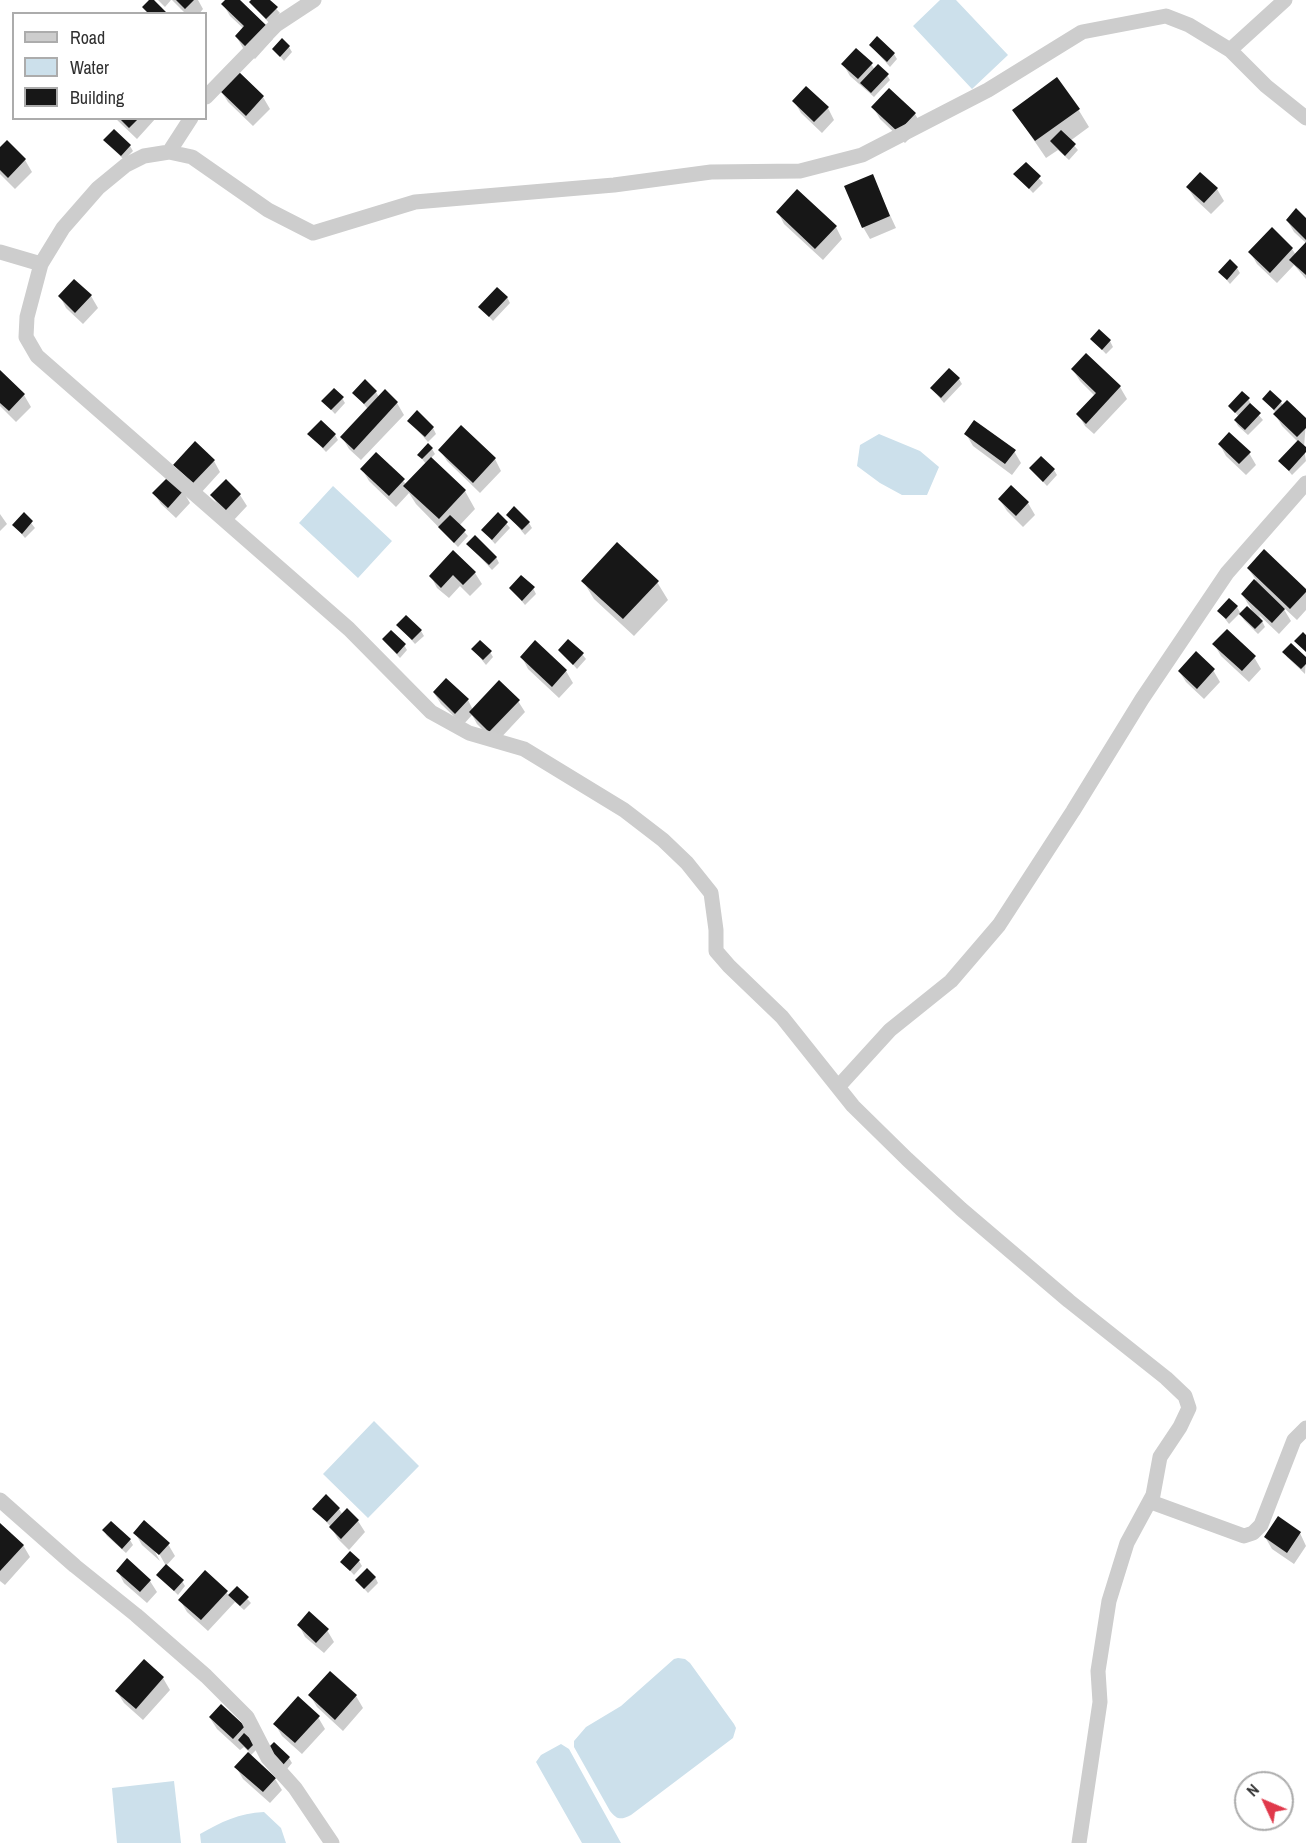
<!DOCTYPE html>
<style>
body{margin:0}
#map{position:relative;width:1306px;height:1843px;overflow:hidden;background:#fff;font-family:"Archivo Narrow",sans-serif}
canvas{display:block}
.legend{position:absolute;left:12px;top:12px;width:195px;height:108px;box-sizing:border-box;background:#fff;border:2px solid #acacac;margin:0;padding:8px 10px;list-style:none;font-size:18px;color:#303030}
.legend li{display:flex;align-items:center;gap:12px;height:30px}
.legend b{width:30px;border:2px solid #acacac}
.north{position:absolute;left:1234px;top:1771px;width:60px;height:60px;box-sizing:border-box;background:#fff;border:2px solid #acacac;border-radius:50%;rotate:314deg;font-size:16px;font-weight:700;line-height:24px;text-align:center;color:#303030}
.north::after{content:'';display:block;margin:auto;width:21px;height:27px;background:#e0394b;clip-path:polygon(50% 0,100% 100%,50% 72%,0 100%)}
</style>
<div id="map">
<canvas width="1306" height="1843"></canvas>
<ul class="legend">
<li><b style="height:8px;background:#cdcdcd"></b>Road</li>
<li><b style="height:16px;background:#cce0eb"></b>Water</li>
<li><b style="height:16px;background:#171717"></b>Building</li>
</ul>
<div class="north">N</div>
</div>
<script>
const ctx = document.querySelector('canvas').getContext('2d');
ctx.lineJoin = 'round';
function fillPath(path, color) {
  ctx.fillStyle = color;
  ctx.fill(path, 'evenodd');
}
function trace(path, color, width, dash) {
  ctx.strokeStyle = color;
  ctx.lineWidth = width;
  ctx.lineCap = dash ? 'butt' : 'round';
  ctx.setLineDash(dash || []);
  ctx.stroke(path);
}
fillPath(new Path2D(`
 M 940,0 L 956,0 L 1008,55 L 972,89 L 913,26 Z
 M 879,434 L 920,451 L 939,467 L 927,495 L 902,495 L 880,483 L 857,466 L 860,445 Z
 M 333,486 L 392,541 L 358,578 L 299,523 Z
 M 374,1421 L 419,1466 L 368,1518 L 323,1474 Z
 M 678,1658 L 685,1659 L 690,1663 L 734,1724 L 736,1728 L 733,1738 L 631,1815 C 621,1820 617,1820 610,1811 L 574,1747 L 574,1741 L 586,1727 L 621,1706 L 674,1659 Z
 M 561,1744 L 569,1749 L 621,1843 L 582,1843 L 536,1762 L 541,1755 Z
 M 174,1781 L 181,1843 L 117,1843 L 112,1788 Z
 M 264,1812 L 281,1828 L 286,1843 L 201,1843 L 200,1834 C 221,1822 239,1813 264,1812 Z`), '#cce0eb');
fillPath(new Path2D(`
 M 158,0 L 171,0 L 165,7 Z
 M 172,0 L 198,0 L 203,9 L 199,14 L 186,14 Z
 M 227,0 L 237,0 L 267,28 L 273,39 L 255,59 L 243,48 L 236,36 L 244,29 L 230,16 L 223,4 Z
 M 268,0 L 280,13 L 270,24 L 251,3 Z
 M 871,46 L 894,54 L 897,59 L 890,67 Z
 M 289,47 L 292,52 L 284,61 L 274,49 Z
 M 843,64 L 871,64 L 875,70 L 887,75 L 890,80 L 874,97 L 850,76 Z
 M 238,73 L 263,97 L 270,109 L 253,126 L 228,102 L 221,91 Z
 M 794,101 L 828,108 L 834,120 L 822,133 L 801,113 Z
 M 873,107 L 915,114 L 922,126 L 905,143 L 880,119 Z
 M 1078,109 L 1089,127 L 1070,141 L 1078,150 L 1069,160 L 1058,150 L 1046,158 L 1014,111 Z
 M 115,118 L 156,118 L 137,139 Z
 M 105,140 L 130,146 L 133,151 L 124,160 Z
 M 0,150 L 25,160 L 32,172 L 15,189 L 0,174 Z
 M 1026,164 L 1043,183 L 1033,193 L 1015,174 Z
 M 872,176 L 896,228 L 870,239 L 863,227 Z
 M 1188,188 L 1217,189 L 1224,201 L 1211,214 L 1195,199 Z
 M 778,212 L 836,227 L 842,239 L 823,260 L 784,224 Z
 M 1287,220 L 1306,220 L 1306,243 L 1294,232 Z
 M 1306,244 L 1306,279 L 1294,265 L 1277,283 L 1257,264 L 1250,252 L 1292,249 L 1296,255 Z
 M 1237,268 L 1240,273 L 1230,284 L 1220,272 Z
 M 74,281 L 91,296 L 98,308 L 83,324 L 66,308 L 60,296 Z
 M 507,297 L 510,303 L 493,321 L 480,307 Z
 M 1092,339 L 1110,341 L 1113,347 L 1106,354 Z
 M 1086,356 L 1120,387 L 1127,399 L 1094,434 L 1085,426 L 1078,414 L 1095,396 L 1080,381 L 1073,370 Z
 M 1,373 L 24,395 L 31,407 L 16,422 L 0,406 Z
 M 959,379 L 962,384 L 944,403 L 932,389 Z
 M 385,391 L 397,403 L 404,415 L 361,460 L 349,449 L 342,437 L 368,409 L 354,393 L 376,392 L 379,397 Z
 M 342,398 L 345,403 L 335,414 L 323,401 Z
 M 1248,399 L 1251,404 L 1250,405 L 1263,420 L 1248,435 L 1238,426 L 1235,420 L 1239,417 L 1230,406 Z
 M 1264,399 L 1281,402 L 1283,406 L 1306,420 L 1304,448 L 1306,461 L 1292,475 L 1280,461 L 1298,442 L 1282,426 L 1275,414 L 1276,413 Z
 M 409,421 L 433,428 L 436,434 L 428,442 Z
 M 309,434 L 335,435 L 338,440 L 326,452 Z
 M 966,434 L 1014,451 L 1021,463 L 1012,475 L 973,446 Z
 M 1220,445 L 1249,453 L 1256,465 L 1246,475 L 1226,456 Z
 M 432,449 L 435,454 L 431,458 L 465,491 L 475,509 L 459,526 L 468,536 L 458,547 L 416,504 L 409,493 L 396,507 L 369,481 L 362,469 L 376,454 L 407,485 L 426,464 L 419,455 Z
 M 440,450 L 495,459 L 501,471 L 480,493 L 447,461 Z
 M 214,461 L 220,472 L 200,494 L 182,477 Z
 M 1030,468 L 1054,470 L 1057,475 L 1047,486 Z
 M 1011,488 L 1028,503 L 1035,515 L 1023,527 L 1007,511 L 1000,500 Z
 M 183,491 L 190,503 L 176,518 L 161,504 L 154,493 Z
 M 240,495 L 247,506 L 233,521 L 219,507 L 212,496 Z
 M 0,514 L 7,524 L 0,531 Z
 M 24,514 L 35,528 L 25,538 L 14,525 Z
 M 498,514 L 510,528 L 495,544 L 483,530 Z
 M 508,515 L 529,523 L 532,528 L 525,535 Z
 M 468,544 L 496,557 L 499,563 L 492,570 Z
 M 1248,568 L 1306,591 L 1306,610 L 1297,620 L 1282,606 L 1291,621 L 1279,634 L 1259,615 L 1265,627 L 1258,634 L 1244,620 L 1240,613 L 1229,624 L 1219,611 L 1237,607 L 1241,614 L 1253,612 L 1242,594 L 1256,580 Z
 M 475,573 L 482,584 L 470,596 L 460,586 L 449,598 L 437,588 L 431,576 Z
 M 583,581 L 657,582 L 668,600 L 634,636 L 594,599 Z
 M 511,588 L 533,588 L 536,594 L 525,605 Z
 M 398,625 L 421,631 L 424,636 L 415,644 Z
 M 383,640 L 404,645 L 407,650 L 400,658 Z
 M 535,642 L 566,671 L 573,683 L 559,698 L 528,669 L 522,657 Z
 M 1214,644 L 1254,657 L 1261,669 L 1249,682 L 1221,656 Z
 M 473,649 L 490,652 L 493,657 L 486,665 Z
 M 560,650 L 582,654 L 586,659 L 577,669 Z
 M 1284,652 L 1306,659 L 1305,674 L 1287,657 Z
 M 1213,670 L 1220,682 L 1204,699 L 1186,682 L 1179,671 Z
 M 446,680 L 468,700 L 473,710 L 518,701 L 525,712 L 496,743 L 477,724 L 472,715 L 463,725 L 441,704 L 434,693 Z
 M 314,1509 L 339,1509 L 343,1515 L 358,1521 L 365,1532 L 349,1550 L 338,1539 L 331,1527 Z
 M 111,1523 L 130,1540 L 133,1545 L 126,1553 L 107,1536 L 104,1531 Z
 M 0,1525 L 23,1545 L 30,1557 L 5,1585 L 0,1581 Z
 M 135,1533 L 168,1544 L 175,1556 L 166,1566 L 156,1548 L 154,1550 L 160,1561 L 142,1545 Z
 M 1300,1533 L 1306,1546 L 1294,1564 L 1272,1549 L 1265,1537 Z
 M 359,1561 L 362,1566 L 354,1575 L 342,1562 Z
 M 118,1571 L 150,1581 L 157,1592 L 147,1603 L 124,1583 Z
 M 158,1575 L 182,1581 L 185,1586 L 178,1595 Z
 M 375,1577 L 378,1583 L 368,1593 L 357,1581 Z
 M 237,1588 L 251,1603 L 244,1610 L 235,1602 L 208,1631 L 187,1612 L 180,1600 L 226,1592 L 229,1596 Z
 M 299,1625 L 327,1630 L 334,1642 L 324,1653 L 305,1637 Z
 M 144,1661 L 163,1678 L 170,1690 L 143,1720 L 124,1703 L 117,1692 Z
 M 330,1673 L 356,1696 L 363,1708 L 343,1731 L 317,1707 L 310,1695 Z
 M 318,1717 L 325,1729 L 302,1754 L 282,1736 L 275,1724 Z
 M 210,1718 L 244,1727 L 257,1749 L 250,1756 L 275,1779 L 282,1790 L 270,1803 L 243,1779 L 236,1767 L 249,1752 L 244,1747 L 240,1750 L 217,1729 Z
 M 271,1756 L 289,1758 L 292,1763 L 287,1769 Z`), '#0003');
fillPath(new Path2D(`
 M 149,0 L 154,0 L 168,14 L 149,14 L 142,7 Z
 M 176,0 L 194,0 L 185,9 Z
 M 225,0 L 240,0 L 268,27 L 247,48 L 235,36 L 244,26 L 221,4 Z
 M 251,0 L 270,0 L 278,7 L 266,19 L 249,2 Z
 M 877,36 L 895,53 L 887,62 L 869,45 Z
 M 282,38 L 290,46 L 280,57 L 272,49 Z
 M 856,48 L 873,63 L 858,79 L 841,64 Z
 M 878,64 L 889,74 L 871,93 L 860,83 Z
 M 238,71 L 264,96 L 246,116 L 219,90 Z
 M 1057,77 L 1080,109 L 1035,141 L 1012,110 Z
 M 806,86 L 829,107 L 814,122 L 792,101 Z
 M 889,88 L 916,113 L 898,132 L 871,107 Z
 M 119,118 L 139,118 L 129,128 Z
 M 114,129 L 131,145 L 121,156 L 103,140 Z
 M 1061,130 L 1076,144 L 1065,156 L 1050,141 Z
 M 7,140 L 26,159 L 8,178 L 0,170 L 0,147 Z
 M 1026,162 L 1041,176 L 1029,189 L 1013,174 Z
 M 1200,172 L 1218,188 L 1204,203 L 1186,187 Z
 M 873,174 L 890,216 L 862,228 L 844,186 Z
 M 797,189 L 837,226 L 815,249 L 776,212 Z
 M 1296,208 L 1306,218 L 1306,240 L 1286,220 Z
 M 1272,227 L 1293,248 L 1270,273 L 1248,252 Z
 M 1306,242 L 1306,275 L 1289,260 Z
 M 1230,259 L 1238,267 L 1227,280 L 1218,272 Z
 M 74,279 L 92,295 L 75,313 L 58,296 Z
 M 497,287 L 508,297 L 489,317 L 478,307 Z
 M 1099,329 L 1111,340 L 1102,350 L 1090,339 Z
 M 1086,353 L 1121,386 L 1086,424 L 1076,414 L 1096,393 L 1071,369 Z
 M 949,368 L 960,378 L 941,398 L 930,388 Z
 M 0,370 L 25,394 L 9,411 L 0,403 Z
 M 365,379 L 377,391 L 364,404 L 352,393 Z
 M 334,388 L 344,397 L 331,410 L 321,401 Z
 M 385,389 L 398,402 L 354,450 L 340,437 Z
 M 1270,390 L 1282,401 L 1274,410 L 1262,399 Z
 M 1242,391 L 1250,398 L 1235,413 L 1228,406 Z
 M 1287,400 L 1306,418 L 1306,428 L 1297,437 L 1273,414 Z
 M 1250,403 L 1261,413 L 1245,430 L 1234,420 Z
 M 417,410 L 434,427 L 425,437 L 407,421 Z
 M 321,420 L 336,434 L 323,448 L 307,434 Z
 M 974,420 L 1016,450 L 1005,464 L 964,434 Z
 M 461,425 L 496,458 L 473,483 L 438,450 Z
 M 1229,432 L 1251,452 L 1239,464 L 1218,444 Z
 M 1298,440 L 1306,447 L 1306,452 L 1289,471 L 1278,461 Z
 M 195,441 L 215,460 L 193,483 L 173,465 Z
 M 428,443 L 433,448 L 422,459 L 417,455 Z
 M 376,452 L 405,479 L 389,496 L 360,469 Z
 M 1041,456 L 1055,469 L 1043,482 L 1029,468 Z
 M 431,457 L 466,490 L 439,519 L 403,486 Z
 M 169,476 L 184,490 L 168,508 L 152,493 Z
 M 226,479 L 241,494 L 226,510 L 210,495 Z
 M 1011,485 L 1029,502 L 1016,516 L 998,499 Z
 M 514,506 L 530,522 L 522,530 L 506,515 Z
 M 24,512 L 33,521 L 22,534 L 12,525 Z
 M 498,512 L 508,522 L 492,540 L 481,530 Z
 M 450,515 L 466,530 L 454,543 L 438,527 Z
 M 475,535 L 497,557 L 489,565 L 466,544 Z
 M 617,542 L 659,581 L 623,619 L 581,581 Z
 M 1264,549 L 1306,589 L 1306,592 L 1290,609 L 1247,568 Z
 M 453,550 L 476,572 L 463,585 L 453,575 L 441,588 L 429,576 Z
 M 521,575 L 535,587 L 522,601 L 509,588 Z
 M 1254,579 L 1285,609 L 1272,623 L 1241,594 Z
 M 1229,598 L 1238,606 L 1226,619 L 1217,611 Z
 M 1247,606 L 1263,621 L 1255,629 L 1239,614 Z
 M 406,615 L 422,630 L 412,640 L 396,625 Z
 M 1227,629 L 1256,656 L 1242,671 L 1212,644 Z
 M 391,630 L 406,644 L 397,654 L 382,639 Z
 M 1303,632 L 1306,635 L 1306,652 L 1294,641 Z
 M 568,639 L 584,653 L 573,665 L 558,650 Z
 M 480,640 L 492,651 L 483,660 L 471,649 Z
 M 535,640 L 567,670 L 552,687 L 520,657 Z
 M 1291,643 L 1306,657 L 1306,664 L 1301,669 L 1282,652 Z
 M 1196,651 L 1215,669 L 1197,689 L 1178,671 Z
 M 446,678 L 469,699 L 455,714 L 433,692 Z
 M 499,680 L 520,700 L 489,732 L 469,712 Z
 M 326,1494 L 340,1508 L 327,1522 L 312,1509 Z
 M 347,1508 L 359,1520 L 341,1539 L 329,1527 Z
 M 1278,1516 L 1301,1532 L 1287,1553 L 1264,1537 Z
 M 144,1520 L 170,1543 L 159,1555 L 133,1533 Z
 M 111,1521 L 131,1539 L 122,1549 L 102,1530 Z
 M 0,1523 L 24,1545 L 0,1571 Z
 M 350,1551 L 360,1560 L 350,1571 L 340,1562 Z
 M 127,1558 L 151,1580 L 140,1592 L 116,1571 Z
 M 166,1564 L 184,1580 L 174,1591 L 156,1575 Z
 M 367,1568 L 376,1577 L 364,1589 L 355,1580 Z
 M 205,1570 L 228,1591 L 201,1620 L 178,1600 Z
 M 237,1586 L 249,1597 L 240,1606 L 228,1595 Z
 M 309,1611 L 329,1629 L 316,1643 L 297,1625 Z
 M 144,1659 L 164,1677 L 136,1709 L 115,1691 Z
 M 330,1671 L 357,1695 L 335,1720 L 308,1695 Z
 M 298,1696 L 320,1716 L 295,1743 L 273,1724 Z
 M 221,1704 L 245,1726 L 233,1739 L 209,1717 Z
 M 244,1733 L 255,1743 L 248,1750 L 238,1740 Z
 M 274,1742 L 290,1757 L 283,1765 L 266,1750 Z
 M 248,1752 L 276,1778 L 263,1792 L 234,1767 Z`), '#171717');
trace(new Path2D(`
 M 1230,50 L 1285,0
 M 206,97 L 276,25 L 314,0
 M 169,152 L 191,118
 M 0,252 L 41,264
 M 838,1087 L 890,1030 L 951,981 L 999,925 L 1073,811 L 1142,699 L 1227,573 L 1306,483
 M 0,1500 L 75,1566 L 136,1615 L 206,1676 L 247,1717 L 268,1758 L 295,1788 L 332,1843
 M 1151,1502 L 1244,1536 L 1253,1533 L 1261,1525 L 1294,1440 L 1306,1428
 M 1079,1843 L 1100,1702 L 1098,1671 L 1109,1601 L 1127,1543 L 1153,1495 L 1160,1457 L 1180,1427 L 1189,1408 L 1185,1396 L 1166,1378 L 1069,1301 L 961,1209 L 907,1159 L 853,1106 L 782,1017 L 729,966 L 716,951 L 716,930 L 711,893 L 687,863 L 663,840 L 624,810 L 524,749 L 469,733 L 431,712 L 349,629 L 37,356 L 26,337 L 27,317 L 41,264 L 63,228 L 98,188 L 126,165 L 144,156 L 169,152 L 192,157 L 268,210 L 313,233 L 415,202 L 614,185 L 711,172 L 800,171 L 862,155 L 988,90 L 1082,32 L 1166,16 L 1189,25 L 1230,50 L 1266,86 L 1306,118`), '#cdcdcd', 15);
</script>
